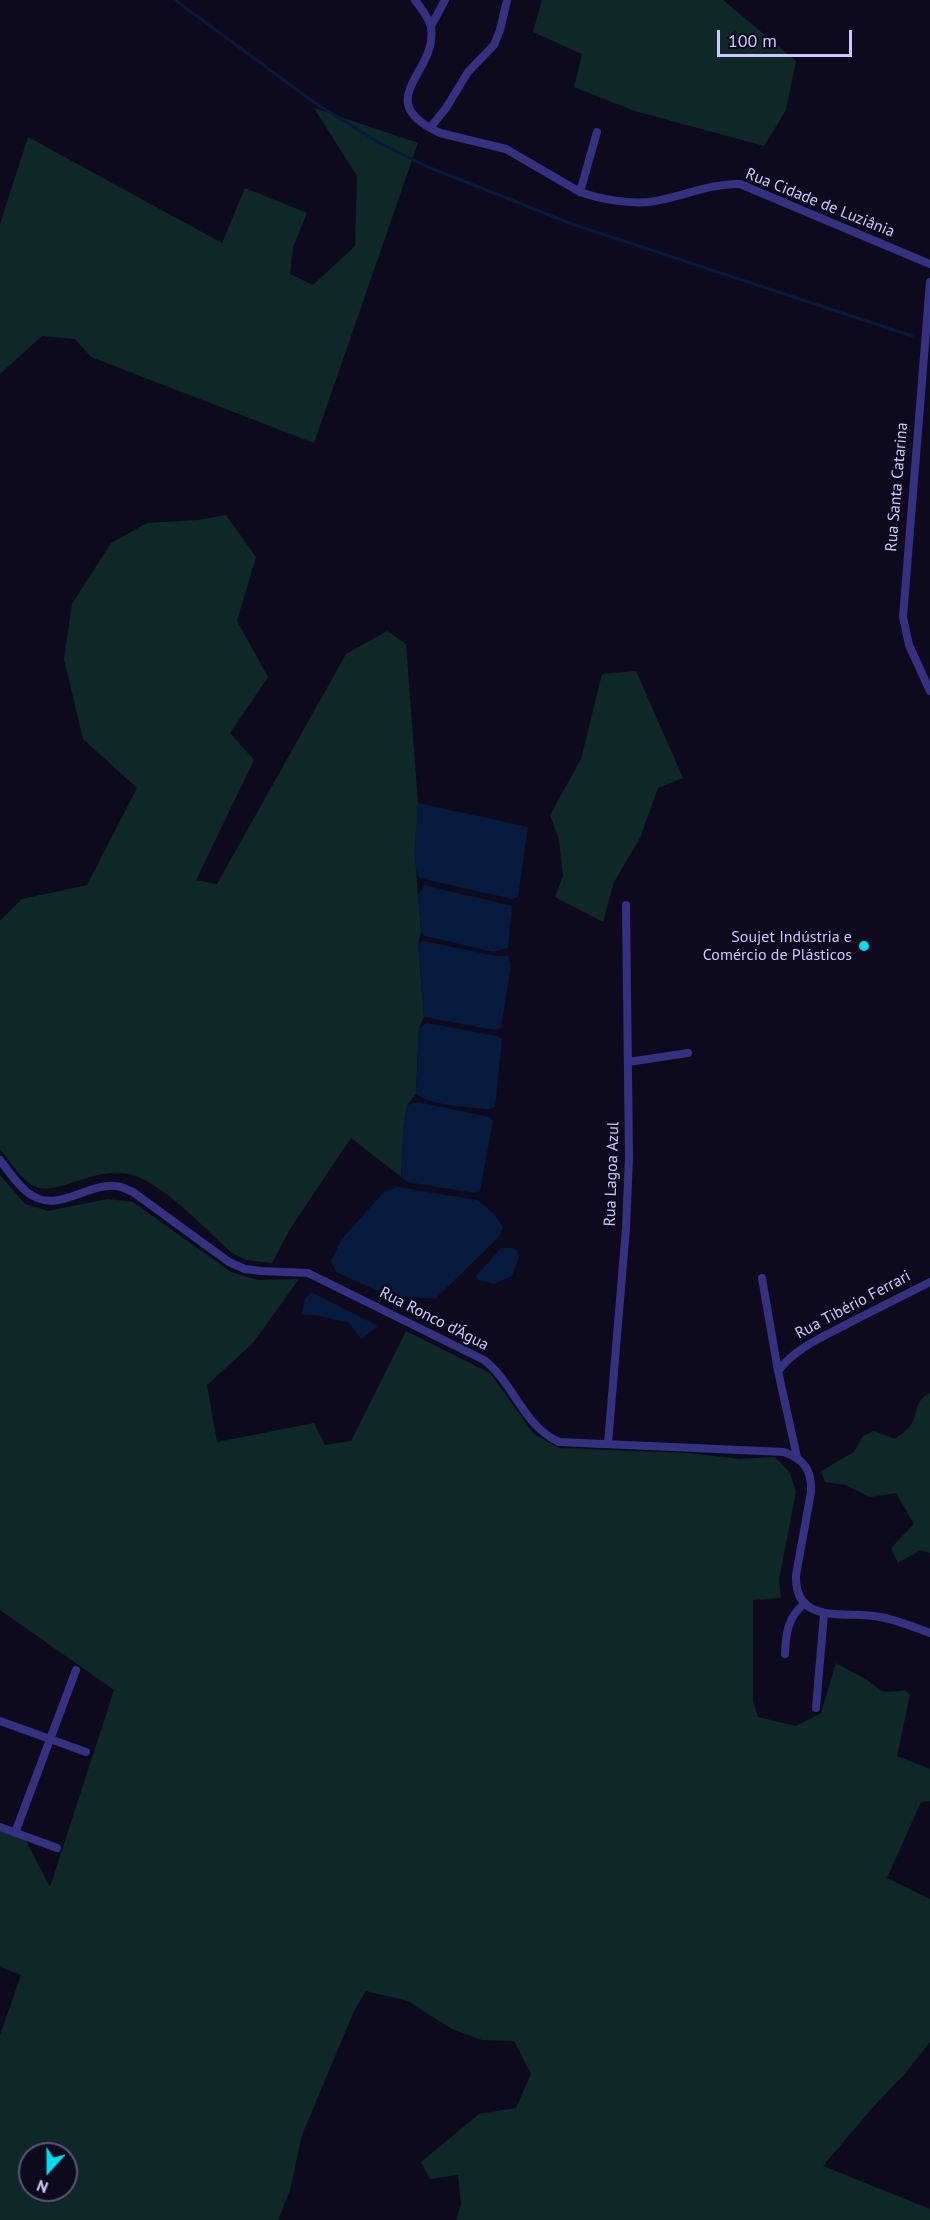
<!DOCTYPE html>
<meta charset="utf-8">
<style>
body{margin:0}
#map{position:relative;width:930px;height:2220px;overflow:hidden;background:#0e0a1e;font-family:"PT Sans",sans-serif}
canvas{display:block}
.north{position:absolute;left:18px;top:2142px;width:60px;height:60px;box-sizing:border-box;background:#0e0a1e;border:2px solid #5a5678;border-radius:50%;rotate:201deg;font-size:16px;font-weight:700;line-height:24px;text-align:center;color:#cdc7ff}
.north::after{content:'';display:block;margin:auto;width:21px;height:27px;background:#00dcf2;clip-path:polygon(50% 0,100% 100%,50% 72%,0 100%)}
.scale{position:absolute;left:717px;top:30px;width:135px;height:27px;box-sizing:border-box;border:3px solid #cdc7ff;border-top:0;padding-left:8px;font-size:18px;line-height:21px;white-space:nowrap;color:#cdc7ff;-webkit-text-stroke:4px #0e0a1e;paint-order:stroke}
</style>
<div id="map">
<canvas width="930" height="2220"></canvas>
<div class="north">N</div>
<div class="scale">100 m</div>
</div>
<script>
const ctx = document.querySelector('canvas').getContext('2d');
ctx.lineJoin = 'round';
function fillPath(path, color) {
  ctx.fillStyle = color;
  ctx.fill(path, 'evenodd');
}
function trace(path, color, width, dash) {
  ctx.strokeStyle = color;
  ctx.lineWidth = width;
  ctx.lineCap = dash ? 'butt' : 'round';
  ctx.setLineDash(dash || []);
  ctx.stroke(path);
}
function label(font, color, halo, rows, align = 'center') {
  ctx.font = font + ' "PT Sans",sans-serif';
  ctx.lineWidth = 5;
  ctx.setLineDash([]);
  ctx.textBaseline = 'middle';
  ctx.strokeStyle = halo;
  ctx.fillStyle = color;
  for (const [text, x, y, turn = 0] of rows) {
    ctx.save();
    ctx.translate(x, y);
    ctx.rotate((+turn || 0) * Math.PI / 180);
    ctx.textAlign = isNaN(turn) ? turn : align;
    if (halo) ctx.strokeText(text, 0, 0);
    ctx.fillText(text, 0, 0);
    ctx.restore();
  }
}
fillPath(new Path2D(`
 M 542,0 L 723,0 L 796,61 L 786,110 L 764,146 L 635,111 L 574,87 L 582,54 L 533,32 Z
 M 314,108 L 418,143 L 314,443 L 91,357 L 75,339 L 42,336 L 0,374 L 0,224 L 28,137 L 222,243 L 245,188 L 307,213 L 293,247 L 290,274 L 313,285 L 355,246 L 357,176 Z
 M 226,515 L 256,557 L 237,621 L 268,677 L 230,733 L 254,760 L 196,880 L 217,884 L 346,654 L 387,631 L 406,644 L 418,803 L 416,870 L 421,932 L 418,944 L 424,1017 L 419,1028 L 416,1094 L 407,1105 L 401,1177 L 351,1138 L 290,1229 L 272,1263 L 246,1260 L 232,1253 C 205,1229 169,1189 136,1176 C 97,1162 58,1198 34,1186 C 23,1181 8,1159 0,1149 L 0,921 L 22,899 L 87,885 L 137,788 L 83,739 L 64,659 L 72,604 L 111,543 L 147,523 L 198,520 Z
 M 636,671 L 683,778 L 658,788 L 640,838 L 614,882 L 603,922 L 555,897 L 563,876 L 559,840 L 550,815 L 581,759 L 602,674 Z
 M 0,1175 L 25,1204 L 48,1211 L 108,1199 L 133,1202 L 231,1272 L 258,1280 L 299,1279 L 253,1343 L 207,1385 L 217,1442 L 314,1423 L 325,1445 L 351,1441 L 406,1331 L 490,1373 L 534,1434 L 559,1448 L 688,1453 L 740,1459 L 775,1457 L 790,1473 L 796,1492 L 779,1579 L 781,1598 L 753,1600 L 753,1701 L 758,1717 L 796,1726 L 821,1713 L 836,1663 C 844,1668 853,1672 862,1677 C 883,1689 876,1695 905,1690 L 910,1695 L 897,1756 L 930,1769 L 930,1801 L 921,1802 L 887,1878 L 930,1899 L 930,2042 L 904,2075 L 873,2107 L 823,2166 L 930,2209 L 930,2220 L 456,2220 L 461,2204 L 458,2175 L 430,2179 L 421,2162 L 479,2114 L 516,2108 L 531,2074 L 514,2041 L 482,2040 L 452,2029 L 408,2001 L 366,1991 L 354,2011 L 302,2135 L 290,2190 L 278,2220 L 0,2220 L 0,2035 L 21,1975 L 0,1967 L 0,1831 L 25,1839 L 50,1887 L 114,1690 L 0,1610 ZM 30,2154 L 66,2154 L 66,2190 L 30,2190 Z
 M 930,1393 L 930,1553 L 921,1550 L 898,1563 L 891,1548 L 914,1524 L 896,1493 L 870,1497 L 845,1485 L 825,1482 L 821,1471 L 854,1452 L 863,1436 L 874,1431 L 895,1439 C 899,1435 907,1431 910,1426 C 918,1415 914,1400 930,1393 Z`), '#0d2827');
fillPath(new Path2D(`
 M 418,803 L 528,827 L 518,897 L 512,899 L 419,878 C 410,856 418,826 418,803 Z
 M 424,885 L 512,906 L 508,948 L 493,952 L 425,936 L 421,932 L 418,896 Z
 M 423,941 L 496,956 L 508,956 L 511,965 L 501,1028 L 494,1030 L 424,1017 L 418,944 Z
 M 427,1023 L 497,1036 L 502,1039 L 495,1107 L 490,1109 C 470,1107 431,1106 416,1094 L 419,1028 Z
 M 418,1102 L 489,1117 L 493,1121 L 480,1191 L 475,1193 L 407,1182 L 401,1177 L 403,1128 L 407,1105 Z
 M 397,1187 L 477,1200 L 494,1214 L 503,1227 L 498,1238 L 435,1299 L 387,1295 L 336,1272 L 331,1261 L 342,1239 L 357,1222 L 384,1192 Z
 M 501,1248 L 512,1248 L 517,1251 L 519,1257 L 512,1276 L 494,1284 L 478,1280 L 476,1276 Z
 M 311,1292 L 378,1326 L 361,1339 L 348,1322 C 332,1320 318,1313 301,1315 L 305,1299 Z`), '#051a3c');
trace(new Path2D(`
 M 175,0 L 315,103 L 378,142 L 428,167 L 572,224 L 912,336`), '#051a3c', 3);
trace(new Path2D(`
 M 415,0 C 420,7 430,19 431,28 C 438,73 369,100 440,133 L 506,149 L 580,192 C 600,199 628,204 649,202 C 680,198 709,183 740,184 L 930,264
 M 431,26 L 445,0
 M 430,128 L 446,108 L 468,72 L 494,45 L 500,30 L 507,0
 M 580,192 L 597,132
 M 930,282 L 903,617 L 909,645 L 930,691
 M 628,1062 L 688,1053
 M 0,1160 C 8,1171 17,1184 27,1192 C 56,1216 85,1183 116,1186 C 122,1186 127,1190 133,1192 L 229,1262 L 245,1269 L 261,1271 L 308,1273 L 484,1360 C 514,1383 523,1426 559,1442 L 784,1452 C 804,1459 812,1470 811,1492 L 796,1575 C 794,1627 848,1610 880,1617 C 897,1620 914,1627 930,1633
 M 762,1278 L 778,1371
 M 608,1443 L 626,1228 L 629,1158 L 626,905
 M 797,1457 L 778,1371 C 796,1347 825,1336 851,1322 C 877,1309 904,1295 930,1282
 M 785,1654 C 786,1632 788,1617 805,1603
 M 816,1708 L 824,1614
 M 0,1721 L 86,1752
 M 0,1827 L 57,1848
 M 15,1833 L 76,1670`), '#343280', 8);
for (const [x, y, r, color] of [
 [864,946,6,"#00dcf2"]
]) {
  const dot = new Path2D();
  dot.arc(x, y, r, 0, 2 * Math.PI);
  ctx.fillStyle = color;
  ctx.fill(dot);
  trace(dot, '#0e0a1e', 2);
}
label('16px', '#cdc7ff', '#0e0a1e', [
 ["Rua Cidade de Luziânia",820,203,22],
 ["Rua Santa Catarina",897,487,-85],
 ["Rua Lagoa Azul",612,1174,-88],
 ["Rua Tibério Ferrari",853,1305,-28],
 ["Rua Ronco d’Água",434,1319,27]
]);
label('16px', '#cdc7ff', '#0e0a1e', [
 ["Soujet Indústria e",852,937],
 ["Comércio de Plásticos",852,955]
], 'right');
</script>
